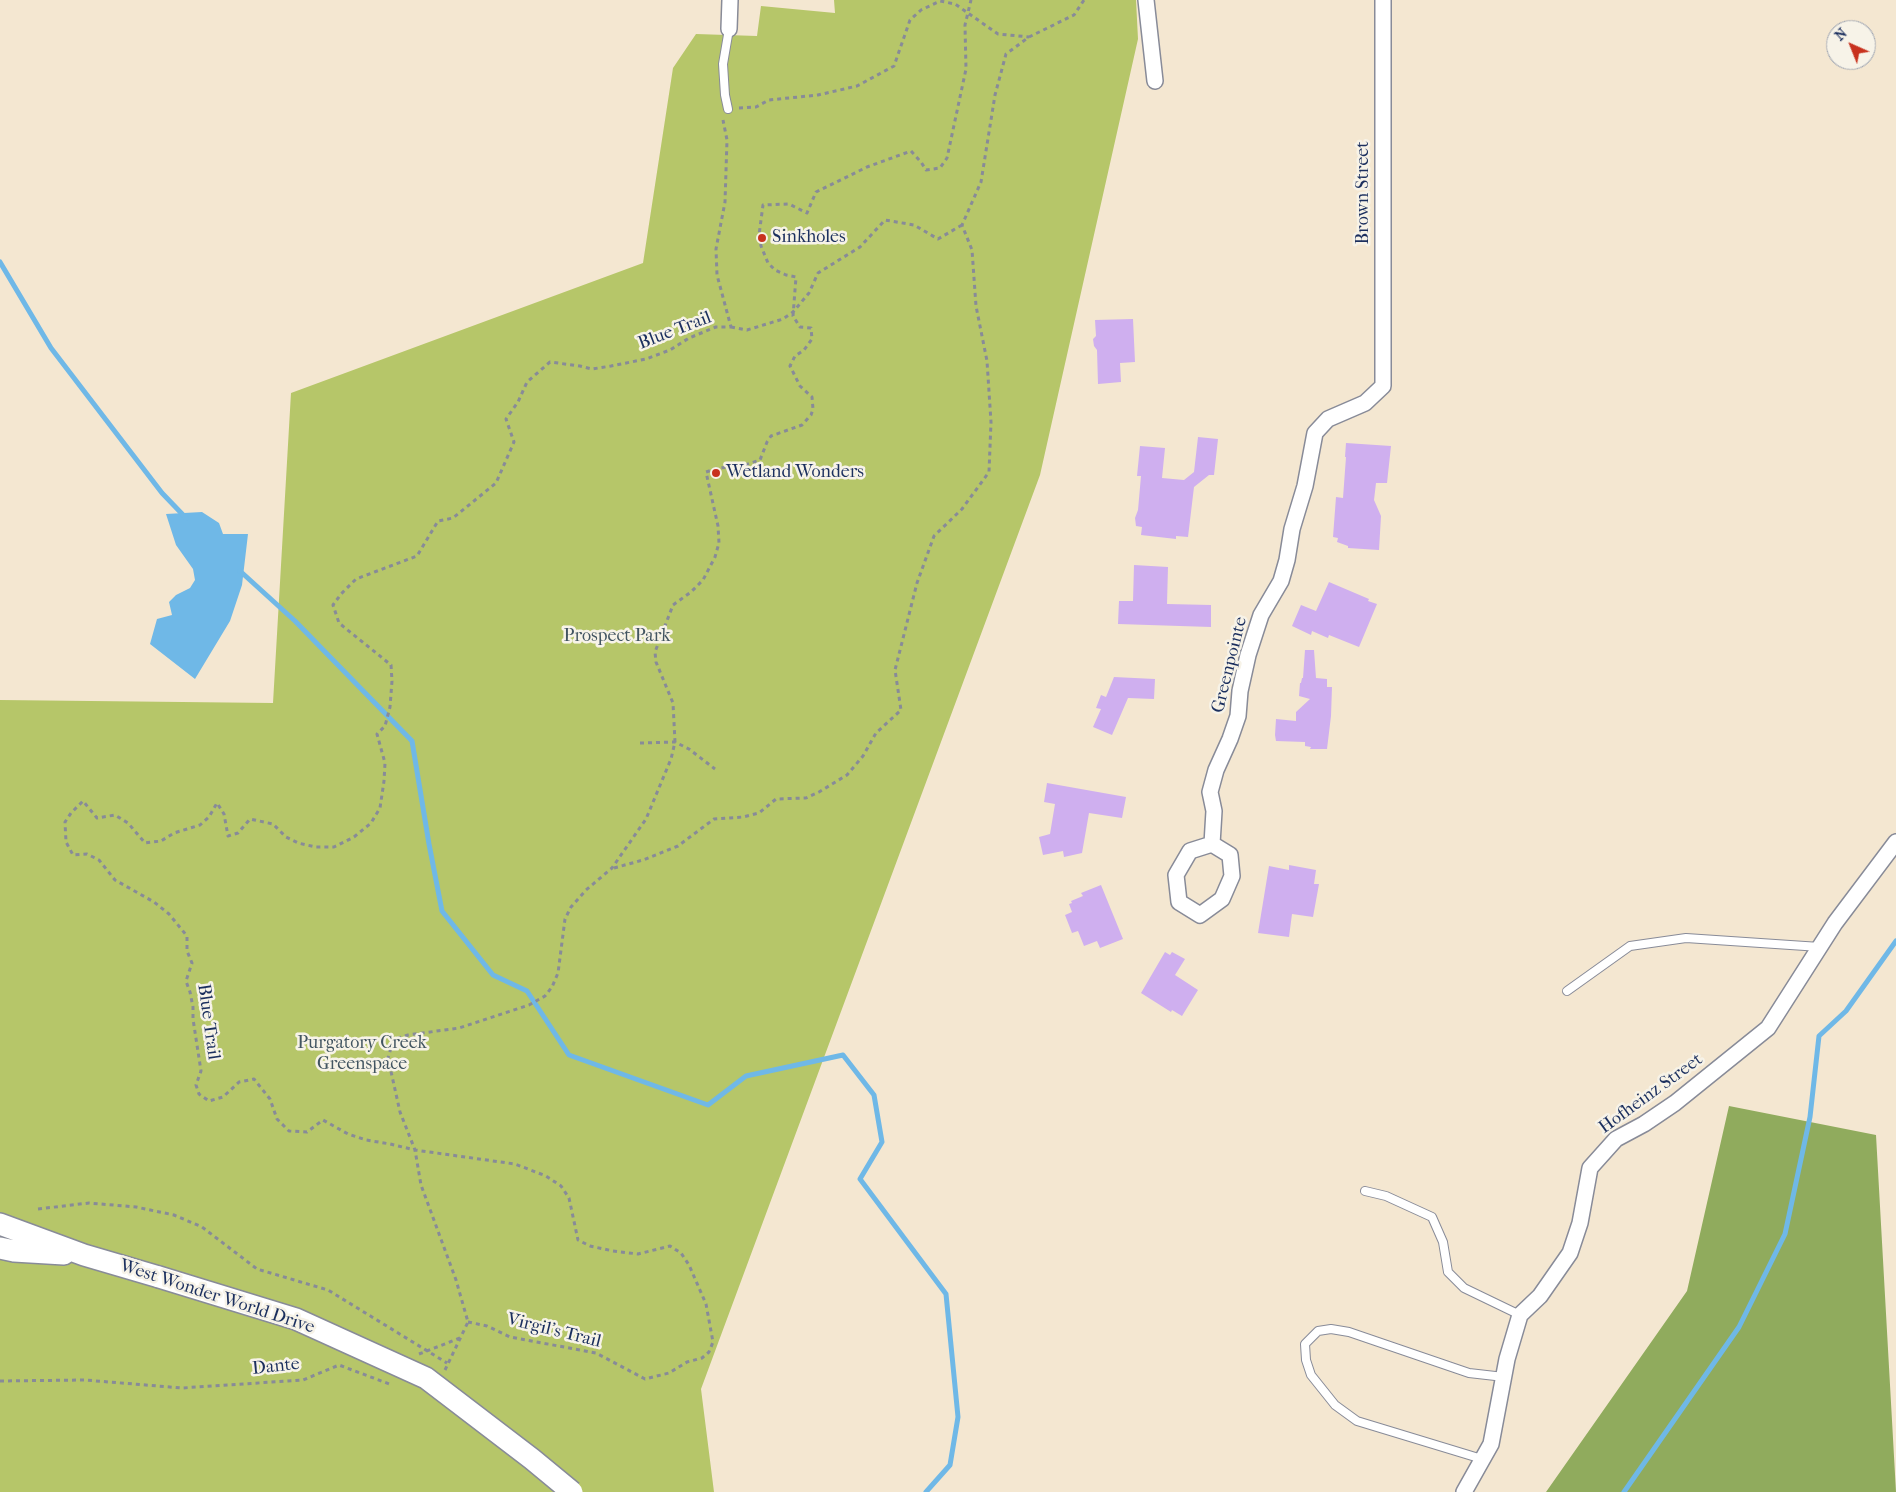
<!DOCTYPE html>
<style>
body{margin:0}
#map{position:relative;width:1896px;height:1492px;overflow:hidden;background:#f4e7d1;font-family:"IM FELL French Canon",serif}
canvas{display:block}
.north{position:absolute;left:1826px;top:20px;width:50px;height:50px;box-sizing:border-box;background:#f7f3e8;border:1px solid #9fa5b1;border-radius:50%;rotate:316deg;font-size:14px;font-weight:700;line-height:20px;text-align:center;color:#1b2f5e}
.north::after{content:'';display:block;margin:auto;width:18px;height:22px;background:#c8321e;clip-path:polygon(50% 0,100% 100%,50% 72%,0 100%)}
</style>
<div id="map">
<canvas width="1896" height="1492"></canvas>
<div class="north">N</div>
</div>
<script>
const ctx = document.querySelector('canvas').getContext('2d');
ctx.lineJoin = 'round';
function fillPath(path, color) { ctx.fillStyle = color; ctx.fill(path, 'evenodd'); }
const poly = rows => new Path2D(rows.map(r => 'M' + r).join(''));
function strokePath(path, color, width, dash) { ctx.strokeStyle = color; ctx.lineWidth = width; ctx.lineCap = dash ? 'butt' : 'round'; ctx.setLineDash(dash || []); ctx.stroke(path); }
function drawText(font, color, halo, rows, align = 'center') {
  ctx.font = font + ' "IM FELL French Canon",serif'; ctx.lineWidth = 5; ctx.setLineDash([]); ctx.textBaseline = 'middle'; ctx.strokeStyle = halo; ctx.fillStyle = color; for (const [text, x, y, turn = 0] of rows) {
    ctx.save(); ctx.translate(x, y); ctx.rotate((+turn || 0) * Math.PI / 180); ctx.textAlign = isNaN(turn) ? turn : align; if (halo) ctx.strokeText(text, 0, 0); ctx.fillText(text, 0, 0); ctx.restore();
  }
}
fillPath(poly([
 [834,0,1136,0,1138,39,1040,475,701,1389,714,1492,0,1492,0,700,273,703,291,393,643,263,673,68,696,34,757,36,761,6,835,13]
]), '#b6c669');
fillPath(poly([
 [1729,1106,1876,1135,1896,1492,1546,1492,1687,1291]
]), '#90ab5d');
fillPath(poly([
 [202,512,219,523,223,534,248,534,242,585,230,621,195,679,150,644,157,619,172,615,169,602,176,595,190,588,195,580,193,569,176,545,166,514]
]), '#6fb8e7');
strokePath(poly([
 [0,262,51,348,162,493,186,518],
 [240,571,295,621,412,741,429,844,442,911,493,975,527,991,569,1055,708,1105,746,1076,843,1055,874,1095,882,1142,860,1179,946,1294,958,1417,950,1465,926,1492],
 [1624,1492,1739,1327,1785,1234,1810,1117,1819,1036,1846,1011,1896,941]
]), '#6fb8e7', 5);
fillPath(poly([
 [1133,319,1135,362,1120,363,1121,382,1098,384,1097,350,1094,346,1093,339,1096,336,1095,320],
 [1198,437,1218,439,1214,475,1209,475,1194,487,1188,537,1176,536,1176,539,1141,535,1142,527,1136,526,1135,518,1138,510,1141,476,1137,476,1140,446,1165,448,1162,478,1184,480,1194,472],
 [1346,443,1391,446,1387,483,1376,483,1374,500,1381,516,1379,550,1348,548,1348,546,1337,542,1338,538,1333,537,1336,497,1343,498,1346,457,1345,457],
 [1134,565,1168,567,1167,604,1211,605,1211,627,1118,624,1119,601,1133,601],
 [1329,582,1369,599,1368,601,1377,604,1359,647,1329,635,1328,638,1312,631,1311,635,1292,626,1301,605,1316,611],
 [1305,650,1314,650,1316,678,1327,679,1327,687,1332,687,1331,716,1327,749,1310,749,1311,747,1305,746,1305,742,1276,741,1275,735,1276,719,1296,721,1296,712,1310,699,1299,696,1300,683,1301,683,1302,678,1303,678],
 [1114,677,1155,679,1154,699,1128,698,1112,735,1093,727,1101,709,1096,708,1101,695,1106,697],
 [1047,783,1126,797,1122,818,1089,813,1082,853,1064,857,1063,851,1043,855,1039,837,1050,834,1055,804,1044,802],
 [1289,865,1316,870,1314,884,1319,884,1313,917,1292,914,1289,937,1258,933,1269,866,1289,870],
 [1101,885,1123,939,1100,948,1097,941,1084,946,1078,931,1072,933,1065,915,1072,912,1069,904,1072,903,1071,901,1083,896,1081,893],
 [1165,952,1170,955,1172,952,1185,959,1175,975,1198,990,1182,1016,1172,1010,1171,1012,1141,993]
]), '#cfafef');
const service = poly([
 [728,109,725,95,723,64,729,29],
 [1567,991,1630,946,1686,938,1820,947],
 [1365,1191,1386,1196,1432,1217,1443,1242,1448,1272,1464,1288,1520,1315],
 [1482,1459,1357,1421,1335,1405,1311,1375,1306,1360,1305,1344,1318,1331,1331,1329,1349,1332,1469,1373,1504,1377]
]);
const minor = poly([
 [1146,0,1155,81],
 [729,29,730,0],
 [1212,844,1230,855,1232,876,1222,899,1200,915,1179,902,1176,875,1190,851,1212,844,1214,811,1210,792,1216,770,1230,739,1238,716,1240,691,1248,655,1261,615,1281,581,1287,560,1292,529,1305,486,1315,433,1328,419,1365,403,1383,386,1383,0],
 [1464,1492,1491,1444,1507,1359,1520,1315,1540,1296,1570,1253,1580,1223,1590,1168,1616,1139,1644,1124,1675,1103,1768,1028,1835,923,1896,842]
]);
const secondary = poly([
 [0,1224,84,1255,159,1277],
 [0,1248,14,1251,64,1254]
]);
strokePath(service, '#888b98', 10);
strokePath(minor, '#888b98', 18);
strokePath(secondary, '#888b98', 24);
strokePath(poly([
 [739,108,756,107,769,100,818,95,857,86,894,66,910,20,921,10,940,1,955,4,998,34,1029,37],
 [731,327,747,330,783,319,793,312,809,293,818,273,860,247,885,220,914,225,938,239,962,225],
 [640,743,675,742,689,749,715,769],
 [614,868,643,860,678,846,714,819,743,817,759,813,776,799,806,798,819,792,847,775,863,756,876,733,901,710,895,670,917,583,934,536,962,509,989,472,991,422,987,361,976,306,972,250,962,225,981,182,995,95,1006,54,1029,37,1074,15,1084,0],
 [38,1209,89,1203,136,1207,174,1215,202,1227,257,1269,328,1290,447,1363],
 [468,1322,487,1326,510,1337,596,1353,645,1379,669,1373,687,1362,702,1358,709,1352,713,1342,706,1304,689,1265,681,1253,670,1246,638,1254,613,1251,590,1246,578,1240,569,1198,561,1186,546,1176,515,1164,415,1150,390,1144,366,1140,348,1134,323,1120,307,1132,289,1131,277,1119,270,1099,254,1079,239,1082,223,1097,209,1101,199,1094,196,1085,201,1071,193,1019,193,1007,190,992,186,981,192,963,187,951,187,936,169,914,154,902,115,880,99,860,87,854,73,855,66,842,65,822,71,813,83,801,97,818,115,815,128,823,145,843,161,841,174,833,200,825,209,817,217,803,224,814,228,836,238,833,250,819,273,824,286,837,298,843,316,847,334,847,354,837,371,823,380,808,384,781,385,763,377,734,385,726,390,707,392,681,391,665,339,623,333,605,341,594,356,579,417,556,438,521,453,518,496,483,514,442,506,419,518,402,527,382,550,362,580,366,592,369,611,366,646,359,670,350,689,338,716,327,731,327,717,275,716,249,725,202,727,140,723,120],
 [419,1354,460,1338],
 [445,1370,468,1322,456,1280,421,1185,415,1150,400,1112,388,1058,391,1048,396,1039,408,1035,459,1028,529,1005,545,996,552,987,558,973,565,919,571,907,586,890,612,868,646,819,671,759,675,742,673,703,656,662,655,652,673,605,691,592,703,580,715,557,719,543,718,526,706,472,718,468,742,466,760,460,767,442,771,436,802,425,811,415,813,409,812,397,800,386,790,366,795,356,804,350,812,339,811,328,800,327,793,316,796,277,786,275,775,270,768,263,761,246,759,235,763,205,789,204,807,213,816,192,867,167,911,151,921,162,926,170,940,168,947,158,966,69,965,25,971,0],
 [0,1381,85,1380,182,1388,303,1380,339,1365,392,1385]
]), '#888b98', 3, [4, 4]);
strokePath(service, '#fff', 8);
strokePath(minor, '#fff', 15);
strokePath(secondary, '#fff', 21);
const secondaryBridge = poly([
 [159,1277,296,1319,426,1378,532,1459,572,1492]
]);
strokePath(secondaryBridge, '#888b98', 24, []);
strokePath(secondaryBridge, '#fff', 21);
for (const [x, y, r, color] of [
 [762,238,5,"#c8321e"],
 [716,473,5,"#c8321e"]
]) { const dot = new Path2D(); dot.arc(x, y, r, 0, 2 * Math.PI); ctx.fillStyle = color; ctx.fill(dot); strokePath(dot, '#f7f3e8', 2); }
drawText('18px', '#1b2f5e', '#f7f3e8', [
 ["Brown Street",1364,193,-90],
 ["Blue Trail",675,331,-21],
 ["Greenpointe",1230,665,-76],
 ["Blue Trail",208,1022,82],
 ["Hofheinz Street",1651,1094,-36],
 ["West Wonder World Drive",217,1297,18],
 ["Virgil's Trail",554,1331,14],
 ["Dante",276,1367,-6]
]);
drawText('18px', '#1b2f5e', '#f7f3e8', [
 ["Sinkholes",772,238],
 ["Wetland Wonders",726,473]
], 'left');
drawText('18px', '#425561', '#f7f3e8', [
 ["Prospect Park",617,637],
 ["Purgatory Creek",362,1044],
 ["Greenspace",362,1065]
]);
</script>
